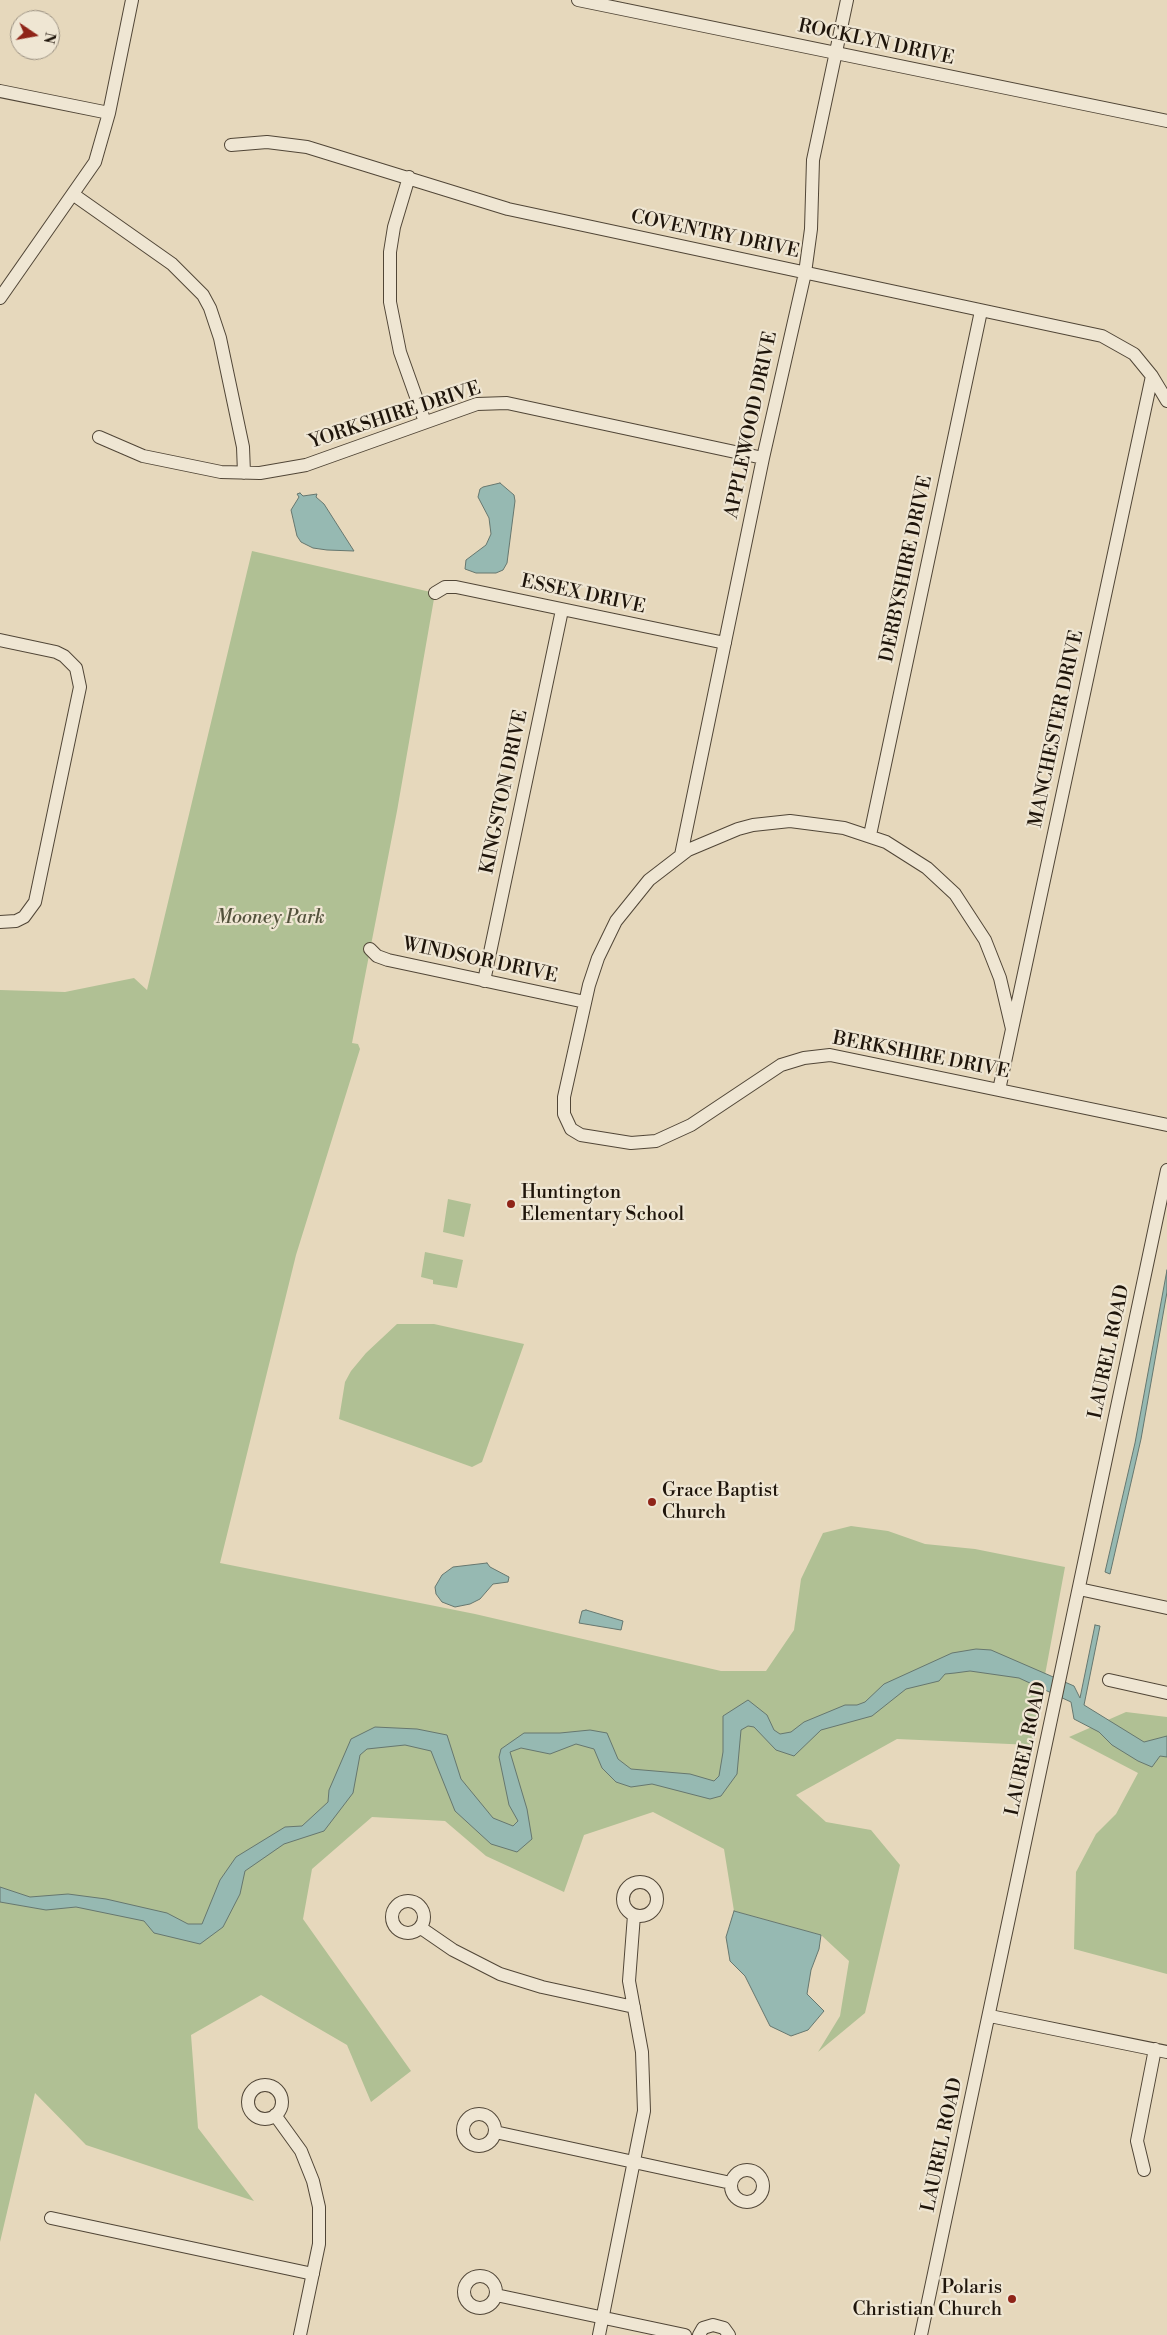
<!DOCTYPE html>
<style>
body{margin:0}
#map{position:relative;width:1167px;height:2335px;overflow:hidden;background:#e6d8bc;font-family:"Libre Bodoni",serif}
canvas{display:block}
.north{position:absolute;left:10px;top:10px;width:50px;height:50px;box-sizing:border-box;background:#efe6d3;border:1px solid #9c9283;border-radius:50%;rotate:102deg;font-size:14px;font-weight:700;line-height:20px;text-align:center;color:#1f150b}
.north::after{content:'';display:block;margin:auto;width:18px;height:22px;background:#8f2418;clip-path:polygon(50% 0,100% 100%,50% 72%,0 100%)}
</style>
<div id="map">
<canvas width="1167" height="2335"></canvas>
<div class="north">N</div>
</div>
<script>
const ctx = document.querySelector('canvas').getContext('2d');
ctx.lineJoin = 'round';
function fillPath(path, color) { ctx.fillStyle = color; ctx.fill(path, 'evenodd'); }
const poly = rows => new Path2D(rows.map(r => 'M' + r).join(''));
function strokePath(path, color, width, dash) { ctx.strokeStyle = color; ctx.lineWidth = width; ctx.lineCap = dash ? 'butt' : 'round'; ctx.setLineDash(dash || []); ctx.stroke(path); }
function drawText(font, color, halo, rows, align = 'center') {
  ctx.font = font + ' "Libre Bodoni",serif'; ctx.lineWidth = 4.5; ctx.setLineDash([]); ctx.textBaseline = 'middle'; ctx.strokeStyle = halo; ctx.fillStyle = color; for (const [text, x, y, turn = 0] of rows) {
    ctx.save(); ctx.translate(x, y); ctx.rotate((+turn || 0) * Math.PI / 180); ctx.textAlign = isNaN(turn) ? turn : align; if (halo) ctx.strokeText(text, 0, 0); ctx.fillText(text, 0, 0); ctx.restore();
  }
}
fillPath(poly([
 [252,551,435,593,397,811,352,1043,358,1044,360,1049,296,1255,220,1563,475,1614,721,1671,766,1671,794,1630,801,1579,823,1533,851,1526,888,1531,925,1544,975,1549,1065,1567,1032,1745,897,1739,796,1795,826,1822,871,1830,900,1865,865,2013,818,2052,840,2016,849,1961,821,1935,734,1911,724,1849,653,1812,584,1835,564,1892,486,1856,445,1821,372,1817,312,1869,303,1919,411,2071,371,2102,347,2045,261,1995,191,2035,198,2128,254,2201,86,2145,35,2093,0,2242,0,990,65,992,134,978,147,990],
 [448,1199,471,1204,464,1237,443,1232],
 [425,1252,463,1260,457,1288,433,1284,433,1280,421,1277],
 [397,1324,434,1324,524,1344,482,1462,472,1467,339,1419,345,1382,351,1371,366,1353],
 [1126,1712,1167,1717,1167,1974,1074,1949,1076,1872,1096,1834,1116,1814,1138,1773,1069,1737]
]), '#b0c094');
const water = poly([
 [500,483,514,495,515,501,507,563,503,570,496,573,476,573,465,569,466,560,486,545,491,534,489,518,478,497,480,489,483,487,500,483],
 [300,493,303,496,317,494,316,497,324,504,354,551,327,550,313,548,301,542,297,536,291,510,299,497,297,494,300,493],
 [1167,1270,1167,1292,1141,1439,1110,1574,1105,1572,1135,1443,1167,1270],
 [487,1563,490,1567,509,1577,508,1582,493,1584,480,1599,470,1604,455,1607,442,1602,436,1594,435,1587,442,1575,453,1567,487,1563],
 [586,1610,623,1621,621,1630,579,1623,582,1611,586,1610],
 [1095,1625,1100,1626,1084,1705,1144,1742,1167,1736,1167,1757,1160,1756,1152,1767,1138,1761,1112,1745,1099,1732,1074,1719,1071,1702,1019,1678,970,1671,955,1673,945,1674,939,1681,906,1689,872,1716,821,1730,794,1756,776,1750,754,1727,748,1726,741,1730,737,1774,721,1796,710,1799,652,1784,631,1787,616,1782,602,1768,594,1749,576,1744,550,1754,521,1748,510,1752,527,1809,532,1839,517,1852,491,1844,455,1811,431,1751,405,1745,367,1749,360,1755,353,1793,324,1831,284,1844,245,1871,240,1894,223,1927,200,1944,154,1933,144,1921,76,1907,46,1910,0,1902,0,1887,30,1897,68,1894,106,1899,167,1913,188,1924,202,1924,220,1880,236,1857,285,1827,302,1826,328,1802,329,1790,351,1739,375,1727,417,1729,447,1735,461,1779,493,1818,513,1826,518,1821,509,1805,499,1757,501,1749,524,1733,560,1733,590,1730,607,1733,618,1759,631,1769,690,1774,714,1781,719,1776,723,1752,723,1716,748,1700,767,1715,774,1730,780,1734,791,1732,804,1722,845,1705,857,1705,865,1702,884,1684,952,1653,976,1649,991,1650,1074,1686,1080,1698,1095,1625],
 [734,1911,821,1935,819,1949,811,1970,807,1994,824,2011,808,2030,791,2036,770,2026,745,1976,730,1961,726,1937,734,1911]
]);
fillPath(water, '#96b9b2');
strokePath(water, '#66776f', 1);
const minor = poly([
 [578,0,1167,121],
 [0,91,109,113],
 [231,145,267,142,307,147,508,209,1102,336,1134,354,1152,376,1167,401],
 [409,177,394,227,390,252,390,302,400,352,425,422],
 [74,195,172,264,203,295,210,308,220,338,243,447,244,473],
 [0,298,95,162,109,113,132,0],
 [99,437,143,456,221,472,260,473,306,465,477,404,507,403,763,458],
 [435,593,445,587,456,587,725,643],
 [0,640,56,652,64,656,76,668,80,687,35,902,24,917,16,921,0,922],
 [870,835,981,311],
 [681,855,763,458,805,273,811,229,813,160,847,0],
 [370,949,377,956,388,960,585,1002],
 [484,981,562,610],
 [1012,1029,1000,978,985,940,955,894,927,868,886,842,844,828,790,821,753,825,738,829,688,850,649,880,616,921,598,958,589,985,564,1097,564,1114,571,1129,581,1135,631,1143,656,1141,691,1125,781,1065,804,1058,830,1055,1167,1125],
 [999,1090,1152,376],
 [1079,1589,1167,1608],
 [1109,1680,1167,1693],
 '623 1899a17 17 0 1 1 34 0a17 17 0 1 1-34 0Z',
 '392 1917a16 16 0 1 1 32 0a16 16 0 1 1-32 0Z',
 [421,1928,453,1950,500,1974,542,1987,634,2007],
 [990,2016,1167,2052],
 '248 2102a17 17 0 1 1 34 0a17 17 0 1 1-34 0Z',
 '463 2130a16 16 0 1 1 32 0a16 16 0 1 1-32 0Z',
 [275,2115,301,2151,313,2181,319,2207,319,2244,300,2335],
 [495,2132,731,2183],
 '731 2186a16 16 0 1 1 32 0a16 16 0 1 1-32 0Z',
 [1144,2170,1137,2141,1155,2049],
 [51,2218,313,2274],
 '464 2292a16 16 0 1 1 32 0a16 16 0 1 1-32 0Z',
 [496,2295,685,2335],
 [599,2335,644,2111,642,2052,629,1981,634,1915],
 [699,2335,703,2328,713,2325,724,2328,729,2335],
 [921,2335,1167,1170]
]);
strokePath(minor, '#514637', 14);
strokePath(minor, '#efe6d3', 12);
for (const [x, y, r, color] of [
 [511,1204,5,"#8f2418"],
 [652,1502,5,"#8f2418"],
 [1012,2299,5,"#8f2418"]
]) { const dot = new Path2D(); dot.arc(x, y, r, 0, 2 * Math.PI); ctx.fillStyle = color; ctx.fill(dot); strokePath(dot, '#efe6d3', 2); }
drawText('19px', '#1f150b', '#efe6d3', [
 ["ROCKLYN DRIVE",876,43,12],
 ["COVENTRY DRIVE",715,235,12],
 ["YORKSHIRE DRIVE",395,416,-18],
 ["APPLEWOOD DRIVE",752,425,-78],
 ["DERBYSHIRE DRIVE",907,569,-78],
 ["ESSEX DRIVE",583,595,12],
 ["MANCHESTER DRIVE",1057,729,-78],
 ["KINGSTON DRIVE",505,792,-78],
 ["WINDSOR DRIVE",480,961,12],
 ["BERKSHIRE DRIVE",921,1056,11],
 ["LAUREL ROAD",1110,1352,-78],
 ["LAUREL ROAD",1027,1749,-78],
 ["LAUREL ROAD",943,2145,-78]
]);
drawText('italic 19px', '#52513b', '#efe6d3', [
 ["Mooney Park",270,918]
]);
drawText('19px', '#1f150b', '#efe6d3', [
 ["Huntington",521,1193],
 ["Elementary School",521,1215],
 ["Grace Baptist",662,1491],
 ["Church",662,1513],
 ["Polaris",1002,2288,"right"],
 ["Christian Church",1002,2310,"right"]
], 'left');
</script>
